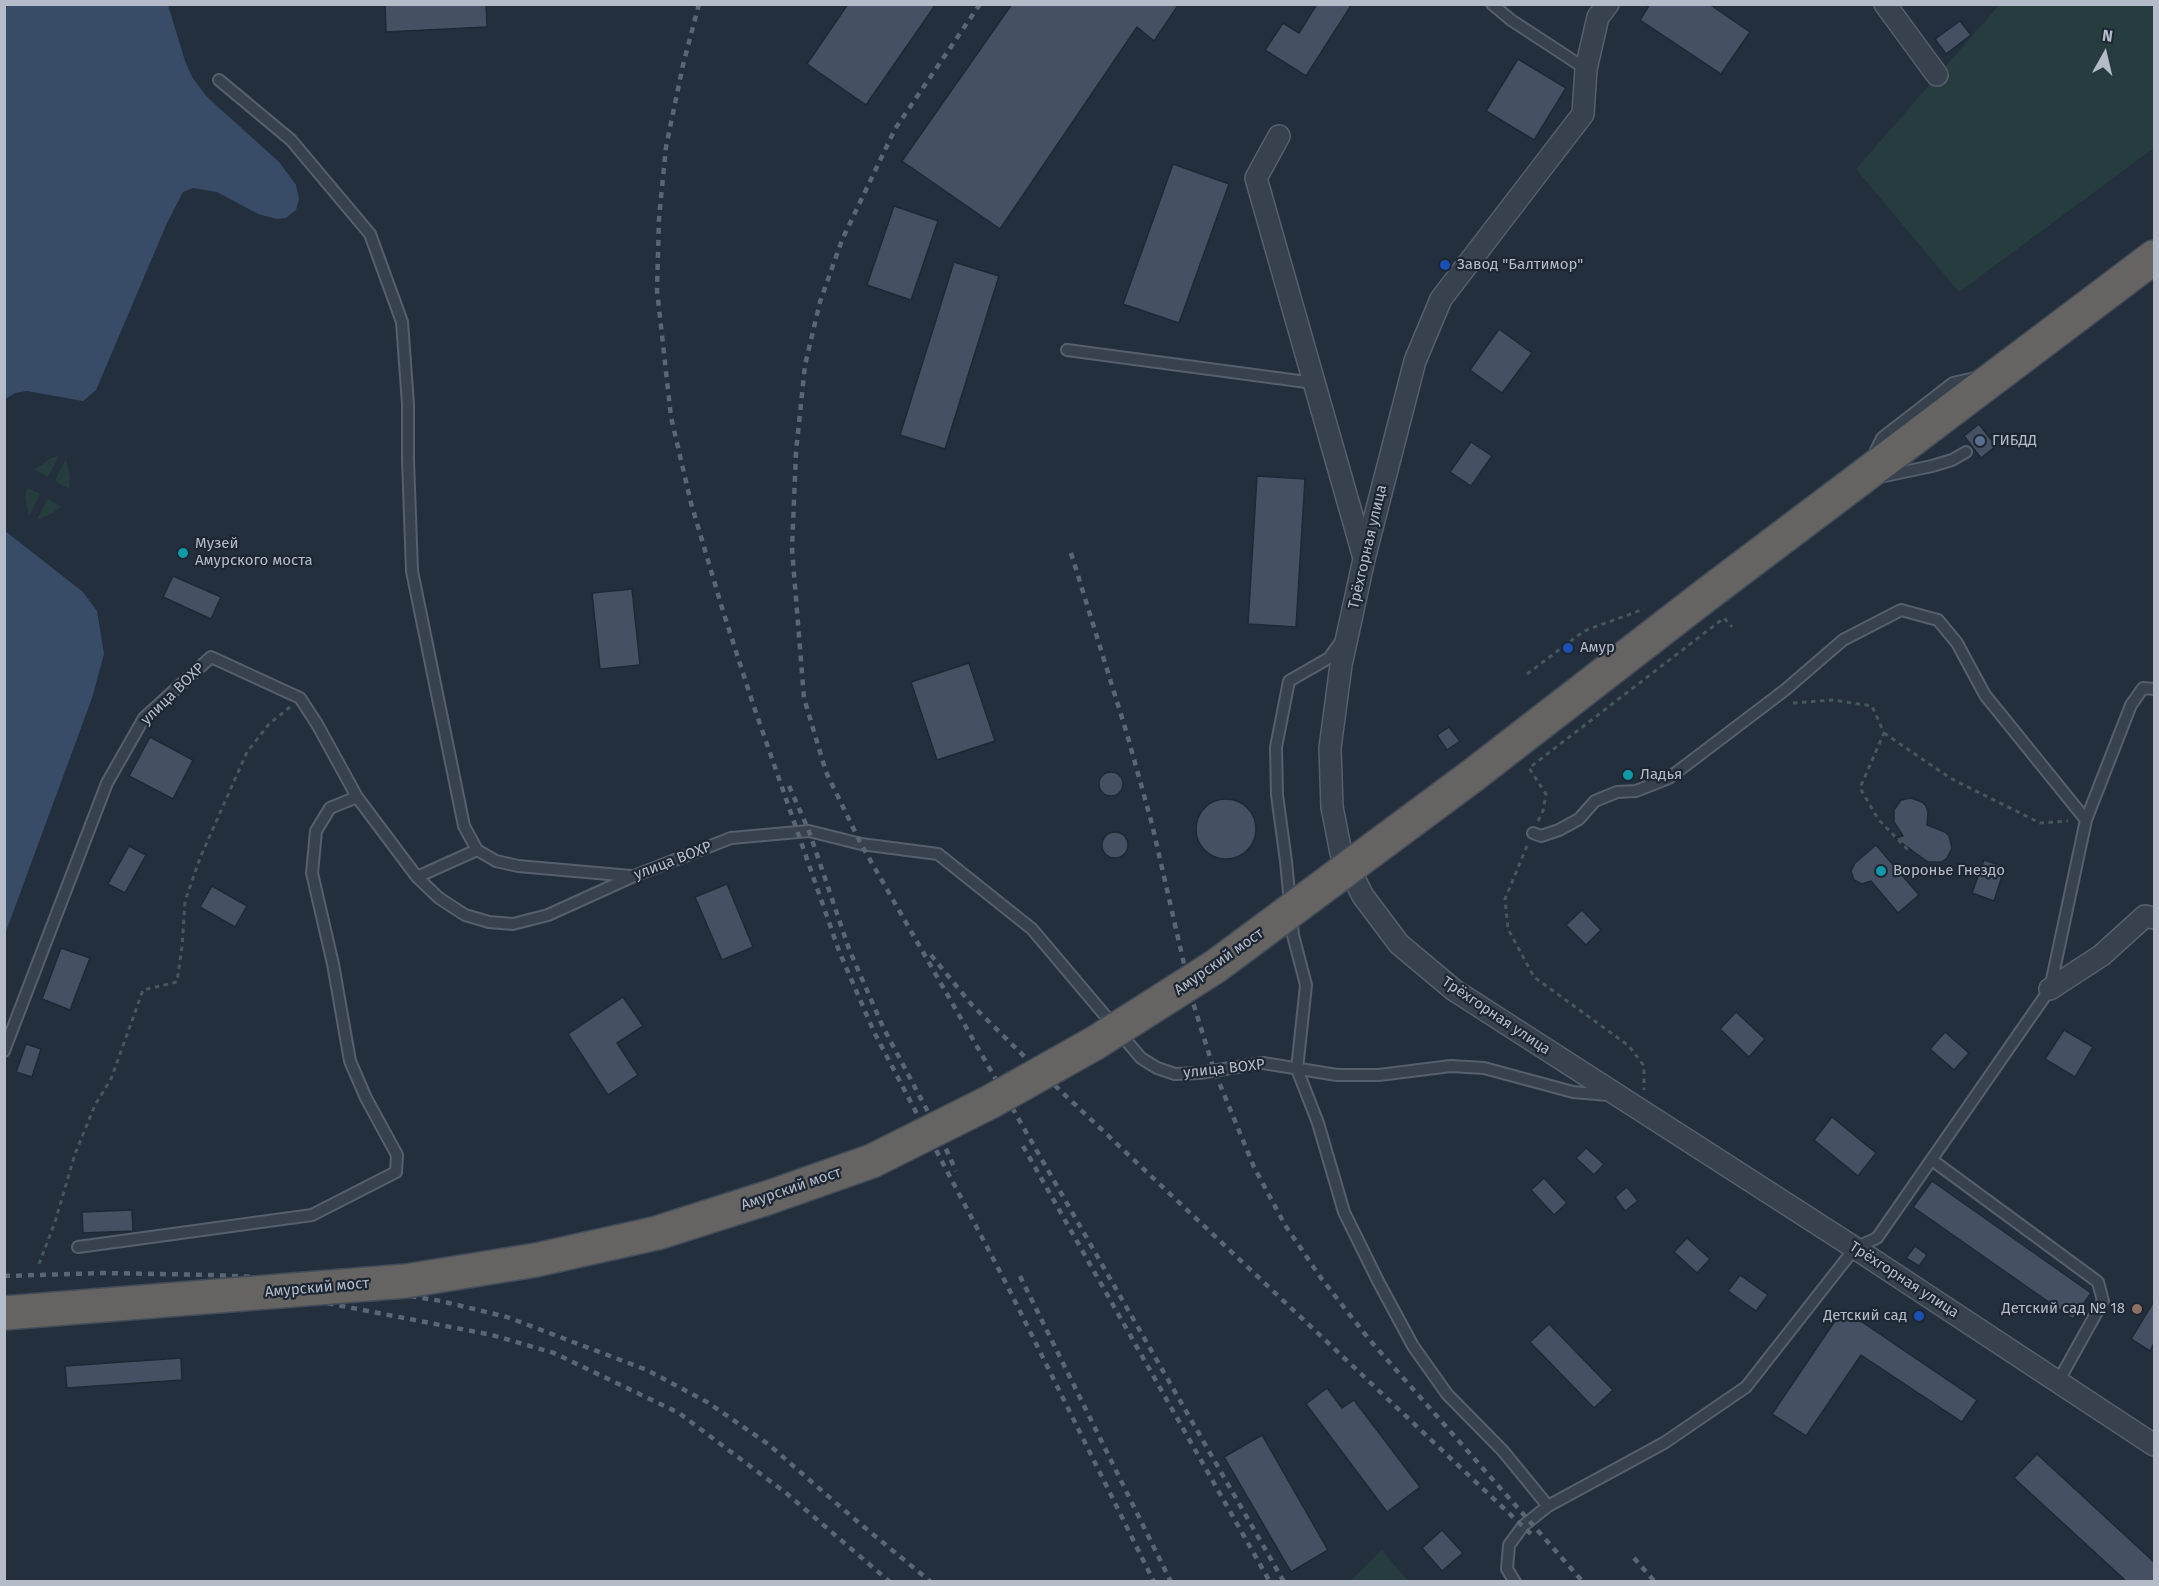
<!DOCTYPE html>
<meta charset="utf-8">
<style>
body{margin:0}
#map{position:relative;width:2159px;height:1586px;overflow:hidden;background:#242f3e;font-family:"Fira Sans",sans-serif}
canvas{display:block}
.frame{position:absolute;inset:0;border:6px solid #b4bcc9;pointer-events:none}
.north{position:absolute;left:2075px;top:24px;width:60px;height:60px;-webkit-text-stroke:4px #1d2633;paint-order:stroke;rotate:8deg;font-size:16px;font-weight:700;line-height:24px;text-align:center;color:#b4bcc9}
.north::after{content:'';display:block;margin:auto;width:21px;height:27px;background:#b4bcc9;clip-path:polygon(50% 0,100% 100%,50% 72%,0 100%)}
</style>
<div id="map">
<canvas width="2159" height="1586"></canvas>
<div class="frame"></div>
<div class="north">N</div>
</div>
<script>
const ctx = document.querySelector('canvas').getContext('2d');
ctx.lineJoin = 'round';
function fillPath(path, color) { ctx.fillStyle = color; ctx.fill(path, 'evenodd'); }
const poly = rows => new Path2D(rows.map(r => 'M' + r).join(''));
function strokePath(path, color, width, dash) { ctx.strokeStyle = color; ctx.lineWidth = width; ctx.lineCap = dash ? 'butt' : 'round'; ctx.setLineDash(dash || []); ctx.stroke(path); }
function drawText(font, color, halo, rows, align = 'center') {
  ctx.font = font + ' "Fira Sans",sans-serif'; ctx.lineWidth = 4.5; ctx.setLineDash([]); ctx.textBaseline = 'middle'; ctx.strokeStyle = halo; ctx.fillStyle = color; for (const [text, x, y, turn = 0] of rows) {
    ctx.save(); ctx.translate(x, y); ctx.rotate((+turn || 0) * Math.PI / 180); ctx.textAlign = isNaN(turn) ? turn : align; if (halo) ctx.strokeText(text, 0, 0); ctx.fillText(text, 0, 0); ctx.restore();
  }
}
fillPath(poly([
 [1999,5,2154,5,2154,148,1959,292,1856,169],
 [59,456,48,477,34,470,51,458],
 [66,459,70,477,69,489,55,481],
 [27,487,40,494,29,516,25,499],
 [47,499,61,506,53,513,37,520],
 [1382,1550,1408,1581,1350,1581]
]), '#263c3f');
fillPath(poly([
 [5,4,168,5,185,61,192,77,207,97,279,162,296,185,299,199,296,210,286,218,277,219,258,214,217,192,193,188,183,192,167,223,96,390,83,401,27,391,15,393,5,399],
 [5,531,83,592,97,611,104,654,92,698,5,934]
]), '#394c67');
const building = poly([
 [385,4,486,4,487,27,386,32,385,4],
 [848,4,936,4,866,105,807,64,848,4],
 [1012,4,1179,4,1154,41,1137,27,1000,229,902,161,1012,4],
 [1317,4,1352,4,1306,76,1265,50,1283,23,1299,33,1317,4],
 [1650,4,1709,4,1750,32,1721,74,1640,20,1650,4],
 [1960,21,1971,35,1946,54,1935,39,1960,21],
 [1518,59,1566,88,1534,140,1486,111,1518,59],
 [1173,164,1229,184,1179,323,1123,304,1173,164],
 [894,206,938,221,911,300,867,285,894,206],
 [954,262,999,276,945,449,900,435,954,262],
 [1499,329,1532,353,1502,393,1470,370,1499,329],
 [1979,424,1996,446,1981,458,1964,436,1979,424],
 [1471,442,1492,456,1471,486,1450,472,1471,442],
 [1257,476,1305,479,1296,627,1248,624,1257,476],
 [173,576,221,597,211,619,163,597,173,576],
 [632,589,640,665,600,669,592,593,632,589],
 [969,663,995,741,937,760,911,682,969,663],
 [1449,727,1460,741,1447,750,1437,735,1449,727],
 [150,737,193,760,173,799,129,776,150,737],
 '1099 784a12 12 0 1 1 24 0a12 12 0 1 1-24 0Z',
 [1911,798,1922,802,1926,806,1928,812,1927,825,1945,832,1949,836,1952,848,1947,858,1942,862,1928,862,1895,838,1903,836,1894,822,1894,810,1901,800,1911,798],
 '1196 829a30 30 0 1 1 60 0a30 30 0 1 1-60 0Z',
 '1102 845a13 13 0 1 1 26 0a13 13 0 1 1-26 0Z',
 [1876,845,1919,895,1898,913,1871,881,1862,884,1854,880,1851,871,1855,863,1876,845],
 [129,846,146,855,125,893,108,884,129,846],
 [1984,860,2005,867,1994,901,1972,893,1984,860],
 [727,884,753,947,722,960,695,897,727,884],
 [212,886,247,906,235,927,200,907,212,886],
 [1582,910,1601,930,1586,945,1566,925,1582,910],
 [61,948,90,958,70,1010,42,999,61,948],
 [623,997,643,1026,617,1043,638,1075,608,1095,568,1034,623,997],
 [1736,1012,1765,1039,1749,1057,1720,1029,1736,1012],
 [2064,1030,2093,1047,2075,1077,2045,1059,2064,1030],
 [1945,1032,1969,1053,1954,1070,1930,1049,1945,1032],
 [26,1044,41,1049,32,1077,16,1072,26,1044],
 [1832,1117,1876,1153,1858,1176,1814,1140,1832,1117],
 [1586,1148,1604,1164,1594,1175,1576,1158,1586,1148],
 [1544,1178,1567,1203,1554,1215,1531,1190,1544,1178],
 [1932,1181,2091,1293,2073,1319,1913,1207,1932,1181],
 [1627,1187,1638,1201,1625,1211,1615,1197,1627,1187],
 [132,1210,133,1231,83,1233,82,1212,132,1210],
 [1687,1238,1710,1259,1697,1273,1674,1252,1687,1238],
 [1915,1246,1927,1255,1919,1266,1906,1258,1915,1246],
 [1740,1275,1768,1295,1756,1311,1728,1291,1740,1275],
 [2154,1301,2154,1343,2150,1351,2131,1339,2154,1301],
 [1843,1309,1977,1400,1962,1422,1861,1355,1806,1436,1772,1414,1843,1309],
 [1549,1324,1613,1390,1594,1408,1530,1342,1549,1324],
 [181,1358,182,1380,67,1388,65,1366,181,1358],
 [1327,1388,1342,1408,1354,1400,1420,1487,1387,1512,1306,1404,1327,1388],
 [1262,1435,1328,1550,1291,1572,1224,1457,1262,1435],
 [2037,1454,2154,1562,2154,1581,2126,1581,2014,1478,2037,1454],
 [1442,1530,1463,1553,1442,1571,1422,1548,1442,1530]
]);
fillPath(building, '#455162');
strokePath(building, '#1f2835', 1.5);
const service = poly([
 [1492,4,1511,20,1586,69],
 [219,80,291,140,370,234,402,322,408,404,408,460,412,571,464,826,477,850,496,861,518,866,631,876],
 [1067,350,1314,383],
 [1874,455,1882,438,1953,383,1975,378],
 [1880,477,1932,466,1952,460,1966,452],
 [1340,643,1329,658,1289,681,1276,747,1277,795,1286,861,1293,935,1306,985,1297,1069,1318,1123,1344,1212,1378,1281,1413,1346,1447,1394,1503,1451,1548,1506],
 [2086,820,2131,705,2143,688,2154,689],
 [417,877,477,850],
 [4,1051,107,783,144,718,211,657,300,698,317,724,357,797,417,877,439,898,465,915,489,922,513,924,548,915,634,876,731,838,809,831,861,844,938,854,1032,929,1141,1058,1157,1068,1175,1074,1199,1073,1263,1063,1337,1075,1379,1075,1451,1066,1484,1068,1573,1092,1608,1095],
 [1932,1160,2098,1282,2103,1301,2058,1382],
 [78,1247,312,1215,396,1172,397,1155,366,1098,350,1061,333,964,312,873,316,831,330,808,357,797],
 [1515,1582,1507,1569,1509,1545,1523,1526,1548,1506,1664,1443,1746,1387,1855,1248,1877,1238,2050,989,2086,820,1985,695,1957,643,1938,620,1901,610,1843,640,1785,690,1669,778,1636,791,1617,792,1595,801,1579,819,1559,830,1541,836,1533,833]
]);
const minor = poly([
 [1608,4,1598,17,1586,69,1583,114,1441,299,1415,361,1364,559,1341,665,1330,748,1332,807,1341,853,1363,896,1399,944,1454,990,1855,1248,2154,1445],
 [1885,4,1937,75],
 [1279,136,1256,178,1364,558],
 [2050,989,2102,955,2145,916,2154,918]
]);
const trunk = poly([
 [1472,776,1706,595,2154,257]
]);
strokePath(service, '#565f6c', 14);
strokePath(minor, '#565f6c', 24);
strokePath(trunk, '#434c59', 36);
strokePath(poly([
 [1527,674,1584,631,1644,609],
 [1793,703,1833,700,1872,706,1884,733,1860,788,1878,819,1909,851],
 [1884,733,1950,778,2040,823,2068,821],
 [1538,821,1543,811,1546,794,1529,768,1724,618,1732,627],
 [1527,846,1505,899,1508,929,1534,977,1629,1046,1644,1066,1644,1090],
 [39,1264,55,1222,75,1154,95,1105,111,1079,143,990,177,982,182,947,185,901,200,858,247,752,269,724,290,707]
]), '#44595c', 3, [4.5, 4.5]);
strokePath(service, '#38414e', 10);
strokePath(minor, '#38414e', 21);
strokePath(trunk, '#656462', 33);
strokePath(poly([
 [699,4,683,65,666,147,659,218,657,290,671,417,691,503,723,611,753,704,839,951,874,1032,1008,1287,1154,1582],
 [980,4,895,129,842,240,820,302,805,365,796,452,792,549,804,698,826,772,861,844,1284,1582],
 [1071,553,1127,734,1152,824,1192,999,1214,1070,1254,1167,1285,1225,1321,1278,1368,1338,1583,1582],
 [789,786,809,831,849,949,883,1027,936,1127,956,1171],
 [931,955,972,1005,1031,1063,1531,1534],
 [1023,1146,1270,1582],
 [4,1276,104,1273,213,1275,312,1280,441,1301,507,1317,647,1370,707,1402,768,1444,858,1522,931,1582],
 [1020,1276,1171,1582],
 [4,1302,29,1300,311,1300,492,1335,554,1353,679,1413,786,1493,890,1582],
 [1634,1558,1655,1582]
]), '#5a6575', 4.5, [6, 6]);
const trunkBridge = poly([
 [4,1313,406,1281,536,1260,657,1233,770,1197,872,1161,990,1102,1095,1043,1216,966,1472,776]
]);
strokePath(trunkBridge, '#434c59', 36, []);
strokePath(trunkBridge, '#656462', 33);
for (const [x, y, r, color] of [
 [1445,265,6,"#1a4fb4"],
 [1980,441,6,"#5c6f8a"],
 [183,553,6,"#0f9aa8"],
 [1568,648,6,"#1a4fb4"],
 [1628,775,6,"#0f9aa8"],
 [1881,871,6,"#0f9aa8"],
 [2137,1309,6,"#8d6e63"],
 [1919,1316,6,"#1a4fb4"]
]) { const dot = new Path2D(); dot.arc(x, y, r, 0, 2 * Math.PI); ctx.fillStyle = color; ctx.fill(dot); strokePath(dot, '#1d2633', 2); }
drawText('15px', '#b4bcc9', '#1d2633', [
 ["Завод \"Балтимор\"",1457,265],
 ["ГИБДД",1992,441],
 ["Музей",195,544],
 ["Амурского моста",195,561],
 ["Амур",1580,648],
 ["Ладья",1640,775],
 ["Воронье Гнездо",1893,871],
 ["Детский сад № 18",2125,1309,"right"],
 ["Детский сад",1907,1316,"right"]
], 'left');
drawText('15px', '#b4bcc9', '#1d2633', [
 ["Трёхгорная улица",1368,547,-77],
 ["улица ВОХР",173,694,-44],
 ["улица ВОХР",673,861,-21],
 ["Амурский мост",1219,962,-35],
 ["Трёхгорная улица",1496,1016,34],
 ["улица ВОХР",1224,1069,-6],
 ["Амурский мост",791,1189,-19],
 ["Трёхгорная улица",1904,1280,33],
 ["Амурский мост",317,1288,-5]
]);
</script>
